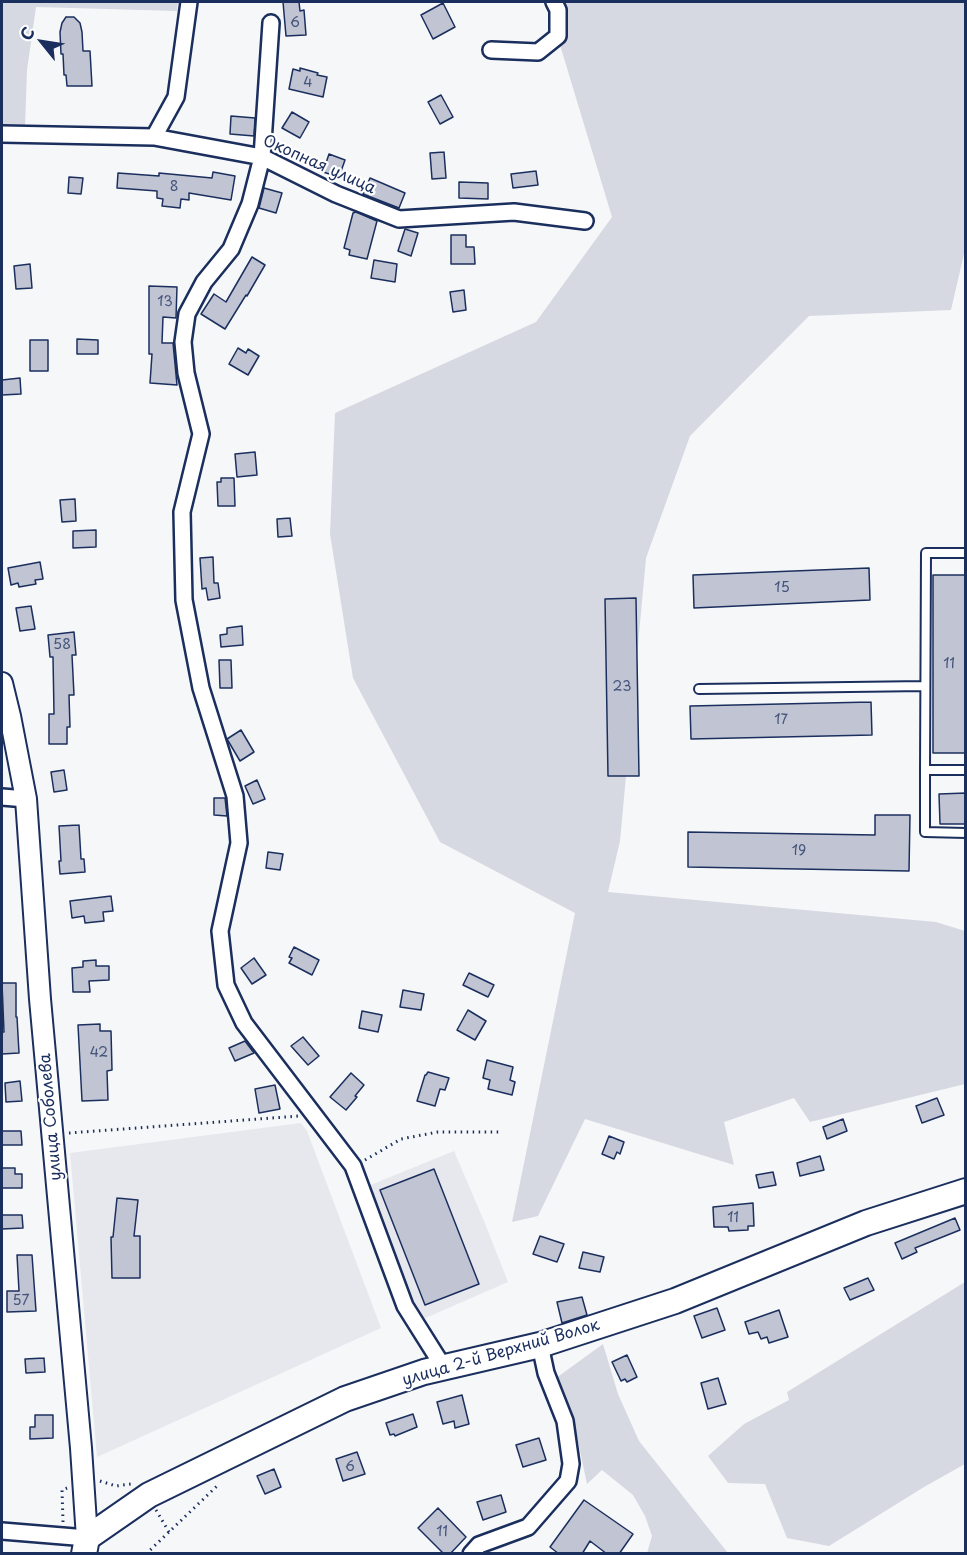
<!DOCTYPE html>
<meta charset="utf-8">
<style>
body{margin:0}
#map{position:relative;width:967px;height:1555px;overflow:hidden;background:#f6f7f9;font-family:"Playpen Sans",sans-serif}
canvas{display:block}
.frame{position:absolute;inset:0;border:3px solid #1b2f5e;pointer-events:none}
.north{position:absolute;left:12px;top:12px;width:60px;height:60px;-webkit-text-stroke:4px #fff;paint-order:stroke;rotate:300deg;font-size:16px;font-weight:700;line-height:24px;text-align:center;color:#1b2f5e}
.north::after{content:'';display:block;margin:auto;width:21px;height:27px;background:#1b2f5e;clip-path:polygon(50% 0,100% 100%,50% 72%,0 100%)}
</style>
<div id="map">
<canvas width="967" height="1555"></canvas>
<div class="frame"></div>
<div class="north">С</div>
</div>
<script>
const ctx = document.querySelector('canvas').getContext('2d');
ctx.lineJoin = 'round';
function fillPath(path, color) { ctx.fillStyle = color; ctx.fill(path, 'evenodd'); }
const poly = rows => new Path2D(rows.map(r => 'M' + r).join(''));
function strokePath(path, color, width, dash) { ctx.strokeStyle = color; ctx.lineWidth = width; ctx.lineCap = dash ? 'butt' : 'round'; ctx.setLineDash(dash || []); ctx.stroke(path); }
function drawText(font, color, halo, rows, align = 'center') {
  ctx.font = font + ' "Playpen Sans",sans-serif'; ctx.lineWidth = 4.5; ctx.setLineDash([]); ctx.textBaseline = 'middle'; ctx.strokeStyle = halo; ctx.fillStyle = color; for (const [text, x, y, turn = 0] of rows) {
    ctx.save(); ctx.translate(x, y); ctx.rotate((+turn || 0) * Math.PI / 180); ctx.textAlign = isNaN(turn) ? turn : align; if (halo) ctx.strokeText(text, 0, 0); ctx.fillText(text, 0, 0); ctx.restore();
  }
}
fillPath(poly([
 [301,1123,307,1131,381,1328,97,1457,70,1153],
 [454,1151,484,1221,508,1282,421,1320,368,1186]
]), '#e6e8ee');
fillPath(poly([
 [2,2,178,2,177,11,36,7,27,70,25,126,2,124],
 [547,2,965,2,966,245,951,310,809,316,690,436,646,558,620,841,608,892,936,922,965,931,965,1084,810,1122,794,1098,724,1122,734,1165,585,1119,538,1216,512,1222,575,913,440,842,353,678,330,534,335,413,536,322,612,217],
 [965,1282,965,1464,924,1487,829,1546,787,1538,765,1484,728,1483,708,1456,744,1424,789,1400,787,1392],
 [603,1344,618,1394,639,1441,728,1553,647,1553,652,1536,645,1516,633,1495,602,1470,587,1484,571,1409,552,1381]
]), '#d6d9e2');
const building = poly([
 [283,2,299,2,300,11,304,10,306,35,286,36,283,2],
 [443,3,455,27,433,39,421,15,443,3],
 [66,17,74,17,80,23,82,32,83,51,90,51,92,86,67,86,66,75,64,75,63,54,61,54,60,32,62,23,66,17],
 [300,68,318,73,317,75,327,77,323,97,289,89,293,69,300,71,300,68],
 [441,95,453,117,440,124,428,102,441,95],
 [292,112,309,122,300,138,282,128,292,112],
 [231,116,255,118,254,136,230,134,231,116],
 [444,152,446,178,432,179,430,153,444,152],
 [329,154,345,160,339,177,323,172,329,154],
 [536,171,538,185,513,188,511,174,536,171],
 [213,172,235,176,231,200,189,193,189,200,181,199,180,208,162,206,163,199,157,198,157,191,117,188,118,173,159,176,159,173,212,178,213,172],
 [69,177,83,178,81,194,68,193,69,177],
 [370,178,405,193,399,208,363,194,370,178],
 [459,182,488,183,488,199,459,198,459,182],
 [264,188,282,193,276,213,259,208,264,188],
 [356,212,377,221,367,259,349,255,350,250,344,248,353,213,356,212],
 [405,229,418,233,411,256,398,251,405,229],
 [451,235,466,235,466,247,474,247,475,264,451,264,451,235],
 [252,257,265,265,247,296,246,295,225,329,201,314,214,294,226,302,252,257],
 [374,260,397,264,395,282,371,278,374,260],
 [30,264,32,288,16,289,14,266,30,264],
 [149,286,177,287,176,318,163,317,162,343,173,343,177,385,150,383,152,354,149,354,149,286],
 [464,290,466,310,453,312,450,292,464,290],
 [77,339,98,340,98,354,77,354,77,339],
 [30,340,48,340,48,371,30,371,30,340],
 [238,348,246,353,248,349,259,356,248,375,229,364,238,348],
 [20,378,21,394,2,395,2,380,20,378],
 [255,452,257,475,237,477,235,454,255,452],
 [221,478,234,478,235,506,218,506,217,482,221,482,221,478],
 [75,499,76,521,62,522,60,500,75,499],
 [290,518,292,536,278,537,277,519,290,518],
 [96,530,96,547,73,548,73,531,96,530],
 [213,557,214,583,218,583,220,598,208,600,206,588,202,589,200,558,213,557],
 [40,562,43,579,35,580,36,584,19,587,18,583,11,585,8,568,40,562],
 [869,568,870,600,694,608,693,575,869,568],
 [933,575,966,575,966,753,933,753,933,575],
 [636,598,639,776,608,776,605,599,636,598],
 [31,606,35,629,20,631,16,608,31,606],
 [242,626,243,645,221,647,220,635,227,634,227,628,242,626],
 [74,632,76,655,72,655,74,695,69,695,70,727,67,727,67,744,49,744,49,714,54,714,53,657,50,657,48,635,74,632],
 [219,660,231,660,232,688,220,688,219,660],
 [871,702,872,735,691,739,690,706,871,702],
 [241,730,254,752,240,761,227,739,241,730],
 [64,770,67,790,54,792,51,772,64,770],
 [257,780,265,799,253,804,245,786,257,780],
 [966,793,966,824,940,824,939,794,966,793],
 [214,798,225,798,227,816,214,815,214,798],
 [875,815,910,815,909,871,688,867,688,832,875,835,875,815],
 [79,825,81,859,84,859,85,872,60,874,59,861,61,861,59,826,79,825],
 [268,852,283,854,280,870,266,868,268,852],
 [111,896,113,911,103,912,104,921,85,923,84,916,72,918,70,901,111,896],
 [294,947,319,960,312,975,289,963,292,958,289,957,294,947],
 [254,958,266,975,252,984,241,968,254,958],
 [96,960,96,966,109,966,109,980,89,981,90,992,73,992,72,968,83,967,83,961,96,960],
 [469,973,494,985,488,997,463,985,469,973],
 [2,983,16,983,16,1017,17,1017,19,1053,2,1054,2,1032,4,1032,2,983],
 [403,990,424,994,421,1010,400,1007,403,990],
 [468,1010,486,1021,475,1040,457,1030,468,1010],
 [362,1011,382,1015,378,1032,359,1028,362,1011],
 [100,1024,100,1031,111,1031,112,1070,107,1071,108,1100,82,1101,78,1025,100,1024],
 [303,1037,319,1056,308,1065,291,1046,303,1037],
 [245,1041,254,1053,235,1061,229,1048,245,1041],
 [487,1060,513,1067,510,1080,515,1082,512,1095,488,1089,490,1080,483,1078,487,1060],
 [428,1072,449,1078,445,1090,440,1089,435,1106,417,1101,425,1075,426,1075,428,1072],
 [351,1073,364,1085,355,1096,357,1097,346,1110,330,1097,351,1073],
 [20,1081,22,1101,6,1102,5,1083,20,1081],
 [275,1085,280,1109,259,1113,255,1089,275,1085],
 [937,1098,944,1115,922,1123,916,1106,937,1098],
 [843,1119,847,1131,827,1139,823,1127,843,1119],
 [2,1131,21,1131,22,1145,2,1145,2,1131],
 [609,1136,624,1142,620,1154,617,1152,614,1159,602,1154,609,1136],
 [820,1156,824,1170,800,1176,797,1163,820,1156],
 [2,1168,15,1168,15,1174,22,1174,22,1188,2,1188,2,1168],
 [434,1169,479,1284,425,1305,380,1190,434,1169],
 [773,1172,776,1185,759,1188,756,1175,773,1172],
 [117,1198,138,1200,134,1236,140,1236,140,1278,112,1278,111,1237,113,1237,117,1198],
 [753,1203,754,1226,748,1226,748,1230,729,1231,728,1227,714,1227,713,1207,753,1203],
 [2,1215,22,1215,23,1228,2,1229,2,1215],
 [955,1218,960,1230,915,1248,917,1252,902,1259,895,1243,955,1218],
 [540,1236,564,1244,557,1262,533,1254,540,1236],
 [583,1252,604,1257,600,1272,579,1268,583,1252],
 [17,1255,32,1255,36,1311,7,1312,7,1291,19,1291,17,1255],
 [868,1278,874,1290,850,1300,844,1288,868,1278],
 [582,1297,587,1315,562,1323,557,1302,582,1297],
 [717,1308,725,1330,702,1338,694,1316,717,1308],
 [779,1310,788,1337,769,1343,767,1337,761,1339,758,1332,749,1334,745,1322,779,1310],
 [627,1355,637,1377,627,1382,625,1379,621,1381,612,1362,627,1355],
 [44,1358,45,1372,26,1373,25,1359,44,1358],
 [718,1378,726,1404,708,1409,701,1383,718,1378],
 [462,1395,469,1424,455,1428,454,1421,443,1424,437,1402,462,1395],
 [413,1414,417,1427,395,1436,394,1434,390,1435,386,1423,413,1414],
 [35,1415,53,1415,53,1438,30,1439,30,1427,35,1427,35,1415],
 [539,1438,546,1460,523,1467,516,1445,539,1438],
 [357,1452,365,1474,343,1481,336,1459,357,1452],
 [274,1469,281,1487,265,1494,257,1476,274,1469],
 [501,1495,506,1512,483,1520,477,1502,501,1495],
 [584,1500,633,1534,619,1554,607,1554,590,1541,582,1554,559,1554,550,1547,584,1500],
 [438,1508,466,1537,450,1554,444,1554,418,1528,438,1508]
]);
fillPath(building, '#c0c4d3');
strokePath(building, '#1b2f5e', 1.5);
const service = poly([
 [699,689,925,686],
 [925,770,926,553,966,553],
 [966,770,925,770,925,832,966,833]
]);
const minor = poly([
 [271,23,262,157,250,204,231,249,204,282,187,314,183,342,186,373,201,434,182,512,184,600,201,688,235,796,239,843,220,931,226,985,244,1023,353,1166,405,1306,444,1368],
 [491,50,538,52,558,36,558,10,554,2],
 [2,134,154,137,262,157,336,194,399,219,514,212,585,221],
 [154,137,176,97,189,2],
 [2,797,26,799],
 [2,1531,87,1538],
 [471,1554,479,1545,528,1527,568,1481,571,1464,565,1421,546,1373,540,1345]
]);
const tertiary = poly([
 [2,683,10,716,26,799,40,999,81,1448,87,1538]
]);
const primary = poly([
 [84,1554,87,1538,149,1495,345,1399,424,1372,540,1345,675,1301,866,1223,966,1191]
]);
strokePath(service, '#1b2f5e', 12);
strokePath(minor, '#1b2f5e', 20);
strokePath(tertiary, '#1b2f5e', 24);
strokePath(primary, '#1b2f5e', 28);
strokePath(poly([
 [69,1133,299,1116],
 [365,1160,401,1139,438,1132,499,1132],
 [100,1481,116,1486,131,1484],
 [156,1510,169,1532],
 [63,1522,62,1490,67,1488],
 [146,1554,217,1486]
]), '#1b2f5e', 3, [1.5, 4.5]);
strokePath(service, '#fff', 8);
strokePath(minor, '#fff', 15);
strokePath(tertiary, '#fff', 20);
strokePath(primary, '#fff', 24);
drawText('14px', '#44547b', null, [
 ["6",295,23],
 ["4",308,83],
 ["8",174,187],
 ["13",165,302],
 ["15",782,588],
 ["58",62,645],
 ["11",949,664],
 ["23",622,687],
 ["17",781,720],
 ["19",799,851],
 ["42",99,1053],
 ["11",733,1218],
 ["57",21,1301],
 ["6",350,1467],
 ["11",442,1532]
]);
drawText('16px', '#1b2f5e', '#fff', [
 ["Окопная улица",319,165,24],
 ["улица Соболева",51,1117,-95],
 ["улица 2-й Верхний Волок",501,1353,-16]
]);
</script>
